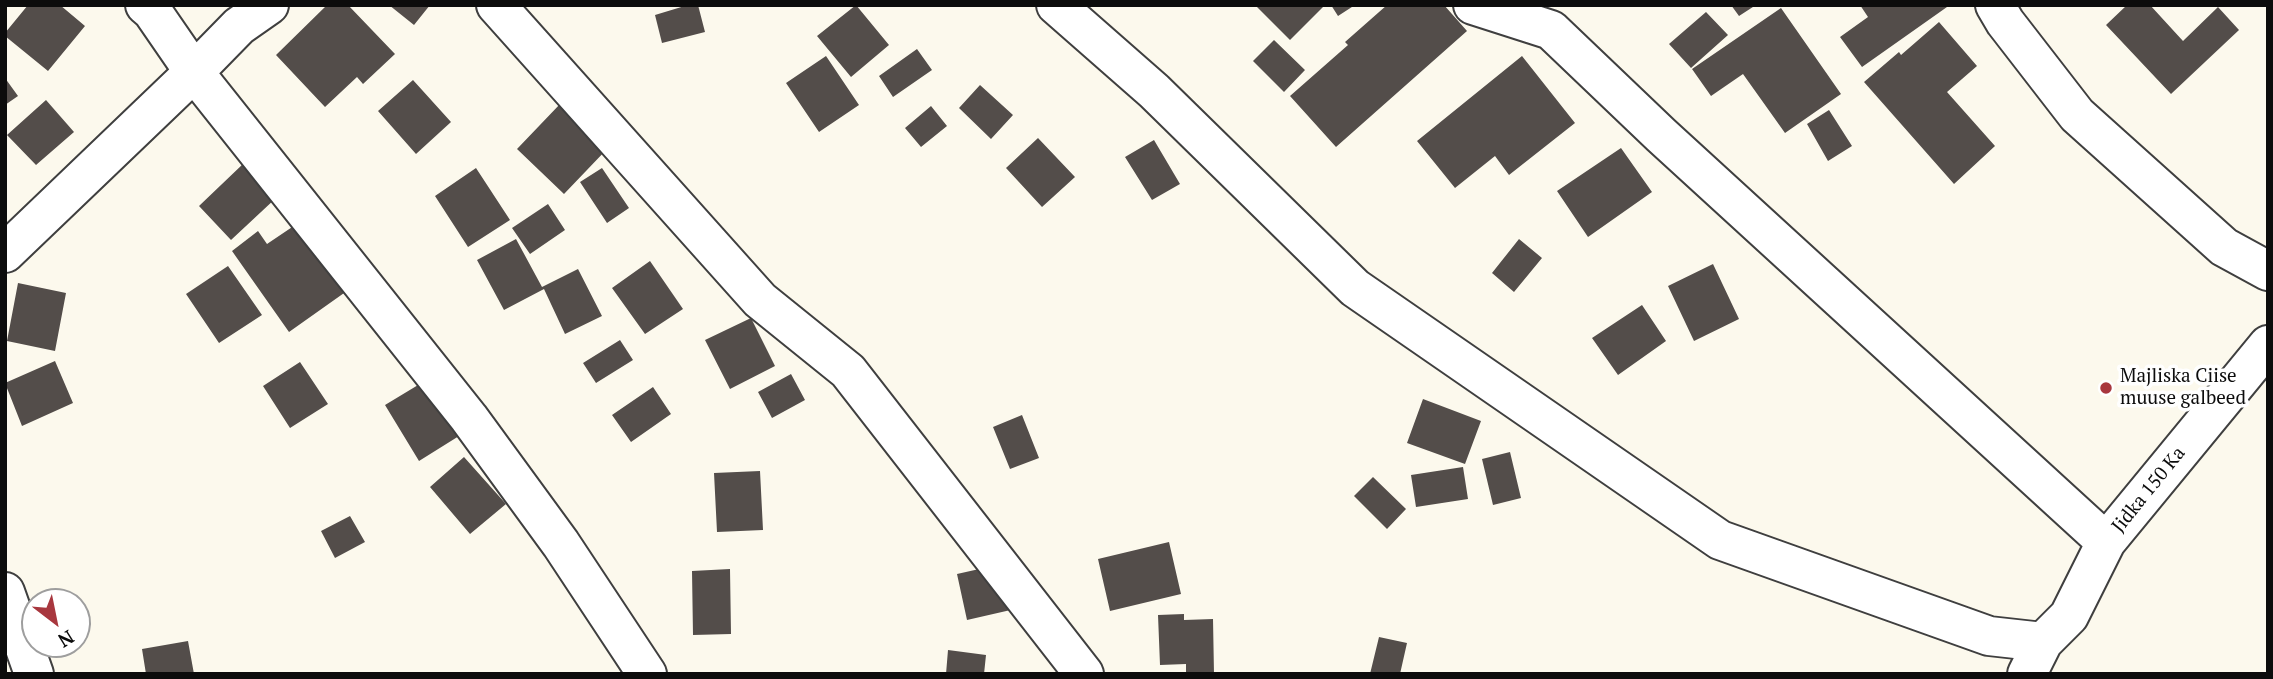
<!DOCTYPE html>
<style>
body{margin:0}
#map{position:relative;width:2273px;height:679px;overflow:hidden;background:#fcf9ed;font-family:"PT Serif",serif}
canvas{display:block}
.frame{position:absolute;inset:0;border:7px solid #0c0c0c;pointer-events:none}
.north{position:absolute;left:21px;top:588px;width:70px;height:70px;box-sizing:border-box;background:#fff;border:2px solid #9e9e9e;border-radius:50%;rotate:148deg;font-size:19px;font-weight:700;line-height:28px;text-align:center;color:#0c0c0c}
.north::after{content:'';display:block;margin:auto;width:24px;height:32px;background:#a8373e;clip-path:polygon(50% 0,100% 100%,50% 72%,0 100%)}
</style>
<div id="map">
<canvas width="2273" height="679"></canvas>
<div class="frame"></div>
<div class="north">N</div>
</div>
<script>
const ctx = document.querySelector('canvas').getContext('2d');
ctx.lineJoin = 'round';
function fillPath(path, color) { ctx.fillStyle = color; ctx.fill(path, 'evenodd'); }
const poly = rows => new Path2D(rows.map(r => 'M' + r).join(''));
function strokePath(path, color, width, dash) { ctx.strokeStyle = color; ctx.lineWidth = width; ctx.lineCap = dash ? 'butt' : 'round'; ctx.setLineDash(dash || []); ctx.stroke(path); }
function drawText(font, color, halo, rows, align = 'center') {
  ctx.font = font + ' "PT Serif",serif'; ctx.lineWidth = 7; ctx.setLineDash([]); ctx.textBaseline = 'middle'; ctx.strokeStyle = halo; ctx.fillStyle = color; for (const [text, x, y, turn = 0] of rows) {
    ctx.save(); ctx.translate(x, y); ctx.rotate((+turn || 0) * Math.PI / 180); ctx.textAlign = isNaN(turn) ? turn : align; if (halo) ctx.strokeText(text, 0, 0); ctx.fillText(text, 0, 0); ctx.restore();
  }
}
fillPath(poly([
 [28,5,60,5,85,26,48,71,5,36,5,33],
 [327,5,348,5,395,54,363,84,357,77,325,107,276,55],
 [389,5,430,5,414,25],
 [688,5,698,5,705,32,662,43,655,15],
 [856,5,889,45,851,77,817,36],
 [1255,5,1322,5,1323,7,1290,40],
 [1331,5,1355,5,1338,16],
 [1387,5,1444,5,1467,31,1336,147,1290,96,1348,45,1345,42],
 [1731,5,1756,5,1739,16],
 [1860,5,1945,5,1947,7,1862,67,1840,37,1868,17],
 [2127,5,2150,5,2183,41,2218,7,2239,30,2171,94,2106,25],
 [1781,8,1841,94,1785,133,1743,74,1711,96,1692,69],
 [1706,12,1728,35,1691,68,1669,44],
 [1939,22,1977,66,1947,92,1995,146,1954,184,1864,82,1899,52,1901,55],
 [1274,40,1305,70,1284,92,1253,61],
 [917,49,932,70,893,97,879,76],
 [826,56,859,105,819,132,786,83],
 [1522,56,1575,123,1509,175,1495,156,1455,188,1417,141],
 [5,78,18,96,5,105],
 [413,80,451,122,416,154,378,111],
 [980,85,1013,115,991,139,959,108],
 [46,100,74,132,36,165,7,135],
 [561,103,608,148,564,194,517,149],
 [931,106,947,126,921,147,905,128],
 [1829,110,1852,146,1828,161,1807,124],
 [1038,138,1075,177,1042,207,1006,168],
 [1154,140,1180,184,1152,200,1125,157],
 [1621,148,1652,192,1588,237,1557,191],
 [244,163,276,198,231,240,199,206],
 [476,168,510,220,468,247,435,196],
 [602,168,629,208,607,223,580,182],
 [548,204,565,230,530,254,512,228],
 [313,213,361,281,289,332,232,251,258,231,267,244],
 [516,239,542,287,578,269,602,316,565,334,544,289,504,310,477,260],
 [1519,239,1542,258,1514,292,1492,273],
 [650,261,683,309,645,334,612,288],
 [1713,264,1739,319,1694,341,1668,286],
 [228,266,262,315,219,343,186,294],
 [18,283,66,293,55,351,7,341],
 [1642,305,1666,341,1618,375,1592,338],
 [751,318,775,366,730,389,705,340],
 [620,340,633,360,596,383,583,363],
 [55,361,73,403,22,426,5,383],
 [300,362,328,404,290,428,263,386],
 [791,374,805,400,772,418,758,392],
 [433,376,467,431,419,461,385,405],
 [653,387,671,414,631,442,612,415],
 [1423,399,1481,421,1465,464,1407,443],
 [1022,415,1039,458,1010,469,993,427],
 [1510,452,1521,498,1493,505,1482,459],
 [464,457,506,504,470,534,430,487],
 [1463,467,1468,499,1416,507,1411,475],
 [760,471,763,530,717,532,714,473],
 [1373,477,1406,509,1387,529,1354,496],
 [350,516,365,542,335,558,321,531],
 [1169,542,1181,594,1110,611,1098,559],
 [1006,563,1015,609,967,620,957,574],
 [730,569,731,634,693,635,692,571],
 [1184,614,1184,620,1213,619,1214,674,1186,674,1186,664,1160,665,1158,615],
 [1379,637,1407,643,1400,674,1370,674],
 [188,641,194,674,146,674,142,649],
 [948,650,986,655,984,674,946,674]
]), '#534d4a');
const minor = poly([
 [145,5,152,11,194,72,239,26,269,5],
 [496,5,760,300,848,371,1084,674],
 [1056,5,1154,91,1355,288,1720,540,1989,636,2043,642],
 [1473,5,1551,30,1661,135,2106,542],
 [1995,5,2005,22,2077,115,2224,247,2268,271],
 [5,253,194,72,469,418,561,544,647,674],
 [5,592,34,674],
 [2027,674,2043,642,2069,616,2106,542,2268,345]
]);
strokePath(minor, '#3f3f3f', 42);
strokePath(minor, '#fff', 38);
for (const [x, y, r, color] of [
 [2106,388,7,"#a8373e"]
]) { const dot = new Path2D(); dot.arc(x, y, r, 0, 2 * Math.PI); ctx.fillStyle = color; ctx.fill(dot); strokePath(dot, '#fff', 2.5); }
drawText('19px', '#0c0c0c', '#fff', [
 ["Majliska Ciise",2120,377],
 ["muuse galbeed",2120,399]
], 'left');
drawText('19px', '#0c0c0c', '#fff', [
 ["Jidka 150 Ka",2149,490,-51]
]);
</script>
